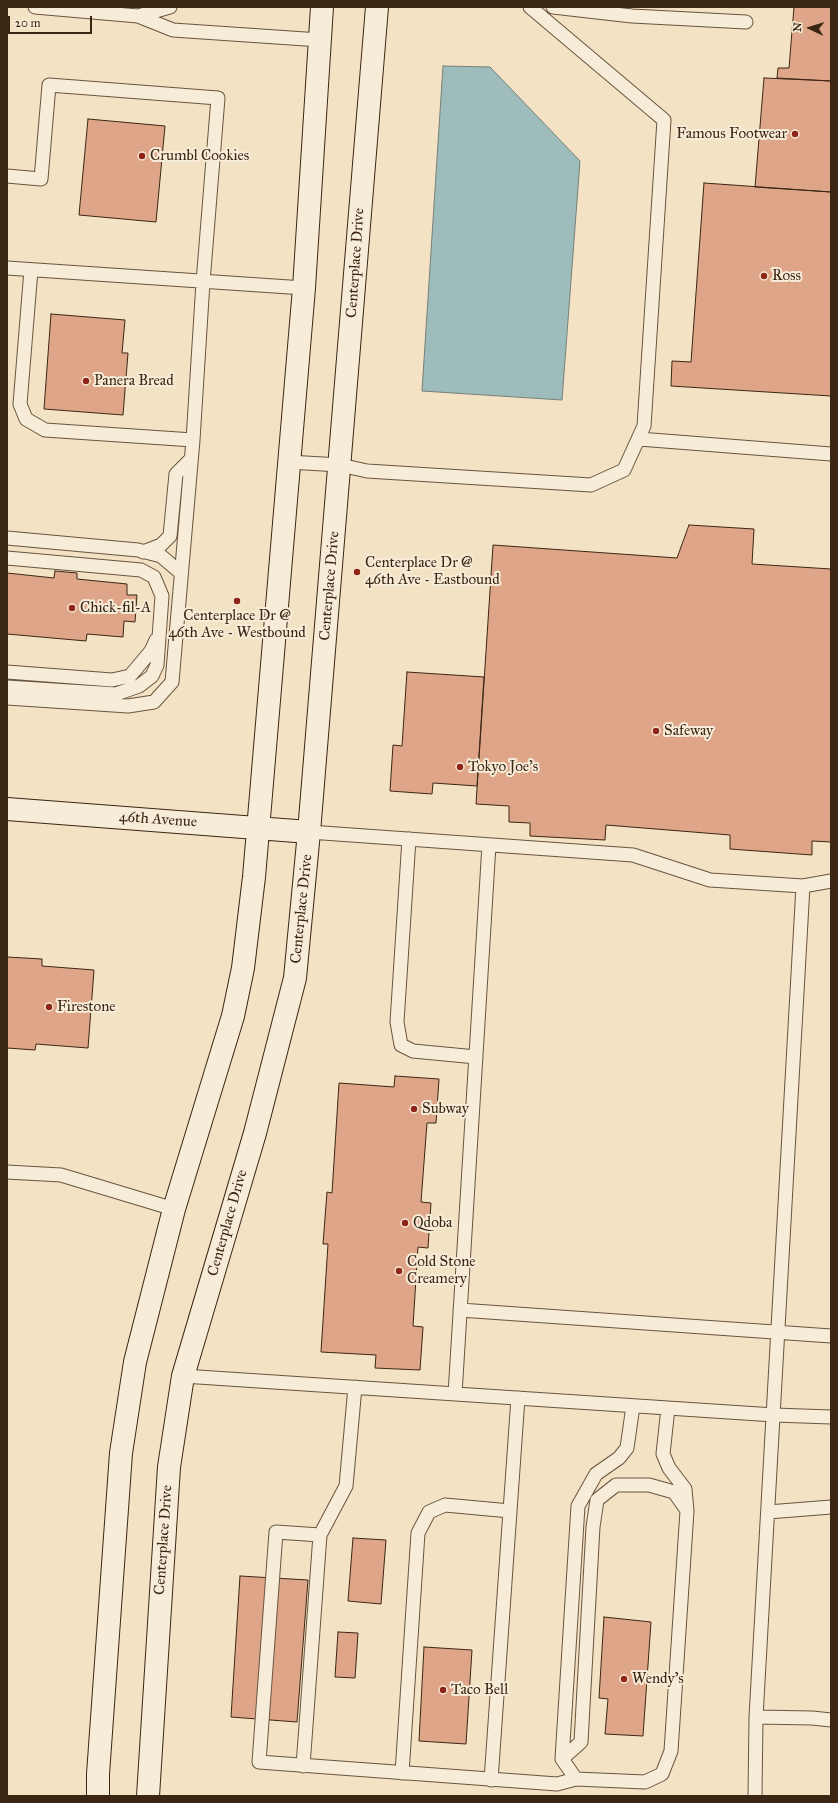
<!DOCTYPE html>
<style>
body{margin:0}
#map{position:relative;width:838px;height:1803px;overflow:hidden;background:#f3e2c3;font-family:"IM FELL Great Primer",serif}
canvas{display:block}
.frame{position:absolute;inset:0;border:8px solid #3b2613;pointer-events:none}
.north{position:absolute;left:790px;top:8px;width:40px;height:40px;-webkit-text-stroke:3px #f7ecd8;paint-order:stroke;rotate:274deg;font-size:11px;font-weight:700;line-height:16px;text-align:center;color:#3b2613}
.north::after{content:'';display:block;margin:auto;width:14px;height:18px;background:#3b2613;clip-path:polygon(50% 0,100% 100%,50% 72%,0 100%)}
.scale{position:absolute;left:8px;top:16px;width:84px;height:18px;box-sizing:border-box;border:2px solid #3b2613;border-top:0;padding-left:5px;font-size:12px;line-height:14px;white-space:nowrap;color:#3b2613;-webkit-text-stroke:3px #f7ecd8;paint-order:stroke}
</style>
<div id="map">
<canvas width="838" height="1803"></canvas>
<div class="frame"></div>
<div class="north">N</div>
<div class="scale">20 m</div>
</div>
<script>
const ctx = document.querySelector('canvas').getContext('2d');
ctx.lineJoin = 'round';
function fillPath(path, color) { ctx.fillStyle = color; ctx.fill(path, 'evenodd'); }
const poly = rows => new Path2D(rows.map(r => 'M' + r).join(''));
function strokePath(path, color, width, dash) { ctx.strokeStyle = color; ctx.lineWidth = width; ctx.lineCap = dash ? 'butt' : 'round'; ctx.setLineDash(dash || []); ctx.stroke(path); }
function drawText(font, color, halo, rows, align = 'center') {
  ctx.font = font + ' "IM FELL Great Primer",serif'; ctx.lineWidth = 4; ctx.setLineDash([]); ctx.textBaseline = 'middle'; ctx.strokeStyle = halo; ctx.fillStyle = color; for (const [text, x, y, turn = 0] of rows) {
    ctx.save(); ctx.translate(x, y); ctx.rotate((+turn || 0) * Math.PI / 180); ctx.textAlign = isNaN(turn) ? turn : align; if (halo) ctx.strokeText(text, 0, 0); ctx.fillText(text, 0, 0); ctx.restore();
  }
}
const water = poly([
 [443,66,490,67,580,161,562,400,422,391,443,66]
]);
fillPath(water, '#9ebcbb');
strokePath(water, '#768078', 1);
const building = poly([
 [794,7,831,7,831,81,777,78,778,68,789,68,794,7],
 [764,78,831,81,831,192,755,187,764,78],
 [88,119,165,126,156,222,79,215,88,119],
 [704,183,831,192,831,396,671,386,672,361,691,362,704,183],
 [51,314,125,320,122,353,128,353,123,415,44,409,51,314],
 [689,525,754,529,752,564,831,569,831,842,812,841,812,855,730,849,730,835,606,825,605,840,530,836,530,823,509,822,509,806,476,804,493,545,677,558,689,525],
 [55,571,77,573,77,579,127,584,127,595,137,595,135,622,124,621,123,637,87,634,86,641,7,634,7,573,54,578,55,571],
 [407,672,484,677,477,786,433,783,432,794,390,791,393,745,402,746,407,672],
 [7,957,42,959,42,966,94,970,88,1048,36,1044,35,1050,7,1048,7,957],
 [395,1076,439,1079,436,1123,427,1123,421,1202,431,1203,428,1248,418,1247,413,1326,423,1327,420,1370,375,1368,376,1355,321,1352,328,1244,323,1244,327,1192,332,1193,339,1083,394,1087,395,1076],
 [353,1538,386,1540,381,1604,348,1601,353,1538],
 [240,1576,308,1580,297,1722,231,1717,240,1576],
 [604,1617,651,1622,643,1736,605,1734,608,1699,599,1698,604,1617],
 [338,1632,358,1633,355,1678,335,1677,338,1632],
 [424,1647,472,1650,466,1744,419,1741,424,1647]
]);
fillPath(building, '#dea589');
strokePath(building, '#3b2613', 1);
const lane = poly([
 [35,7,138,16,173,30,320,40],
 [553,7,632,16,746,22],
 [138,16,170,7],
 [7,176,41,179,49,85,218,98,203,282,193,440,172,682,154,702,128,706,7,698],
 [7,268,304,288],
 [31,270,20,404,26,419,45,430,193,440],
 [639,439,831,454],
 [288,462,340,465,367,471,591,485,624,470,644,426,664,120,530,7],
 [7,538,138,550,161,556,181,573],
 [143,552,161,545,170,536,176,474,191,459],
 [7,558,141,570,154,577,162,596,157,665,152,676,139,686,116,694,7,687],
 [7,672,112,680,130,676,151,651,156,640],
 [309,832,633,855,710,880,803,886,831,881],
 [409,839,397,1022,401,1045,413,1051,476,1057],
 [7,1172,61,1175,174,1209],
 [460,1310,831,1336],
 [183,1376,774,1415,831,1417],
 [455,1394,489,845],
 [633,1406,627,1448,619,1458,596,1474,578,1506,562,1759,576,1779,645,1782,662,1774,671,1751,687,1511,685,1489,669,1468,663,1454,668,1408],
 [768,1512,831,1507],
 [320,1535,276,1532,259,1762,557,1784,576,1779],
 [756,1717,812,1718,831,1720],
 [562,1759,581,1742,593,1527,597,1500,616,1485,649,1485,674,1492,686,1509],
 [303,1766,320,1535,346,1486,355,1387],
 [402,1773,418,1533,429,1512,445,1505,510,1511],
 [491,1780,518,1398],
 [755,1796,756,1717,803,886]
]);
const secondary = poly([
 [7,809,309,832],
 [98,1796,98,1774,121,1453,135,1362,174,1209,233,1016,243,968,254,877,304,288,322,7],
 [148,1796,169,1467,183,1376,255,1133,295,978,309,832,377,7]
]);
strokePath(lane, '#69553f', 15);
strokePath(secondary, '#3b2613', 24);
strokePath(lane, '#f7ecd8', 13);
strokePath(secondary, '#f7ecd8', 22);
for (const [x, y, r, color] of [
 [795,134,4,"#8f2418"],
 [142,156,4,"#8f2418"],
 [764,276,4,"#8f2418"],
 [86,381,4,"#8f2418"],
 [357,572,4,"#8f2418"],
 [237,601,4,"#8f2418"],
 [72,608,4,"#8f2418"],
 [656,731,4,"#8f2418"],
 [460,767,4,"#8f2418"],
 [49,1007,4,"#8f2418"],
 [414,1109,4,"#8f2418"],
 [405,1223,4,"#8f2418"],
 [399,1271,4,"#8f2418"],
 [624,1679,4,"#8f2418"],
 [443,1690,4,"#8f2418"]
]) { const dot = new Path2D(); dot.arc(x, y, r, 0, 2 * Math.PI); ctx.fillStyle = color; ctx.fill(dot); strokePath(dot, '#f7ecd8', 1.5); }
drawText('15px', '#3b2613', '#f7ecd8', [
 ["Famous Footwear",787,134,"right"],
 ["Crumbl Cookies",150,156],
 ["Ross",772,276],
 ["Panera Bread",94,381],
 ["Centerplace Dr @",365,563],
 ["46th Ave - Eastbound",365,580],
 ["Chick-fil-A",80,608],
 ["Centerplace Dr @",237,616,"center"],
 ["46th Ave - Westbound",237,633,"center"],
 ["Safeway",664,731],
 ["Tokyo Joe's",468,767],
 ["Firestone",57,1007],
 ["Subway",422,1109],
 ["Qdoba",413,1223],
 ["Cold Stone",407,1262],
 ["Creamery",407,1279],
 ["Wendy's",632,1679],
 ["Taco Bell",451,1690]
], 'left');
drawText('15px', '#3b2613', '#f7ecd8', [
 ["Centerplace Drive",356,263,-86],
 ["Centerplace Drive",330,586,-85],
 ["46th Avenue",158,820,4],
 ["Centerplace Drive",302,909,-84],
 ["Centerplace Drive",228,1223,-74],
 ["Centerplace Drive",164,1540,-86]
]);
</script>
